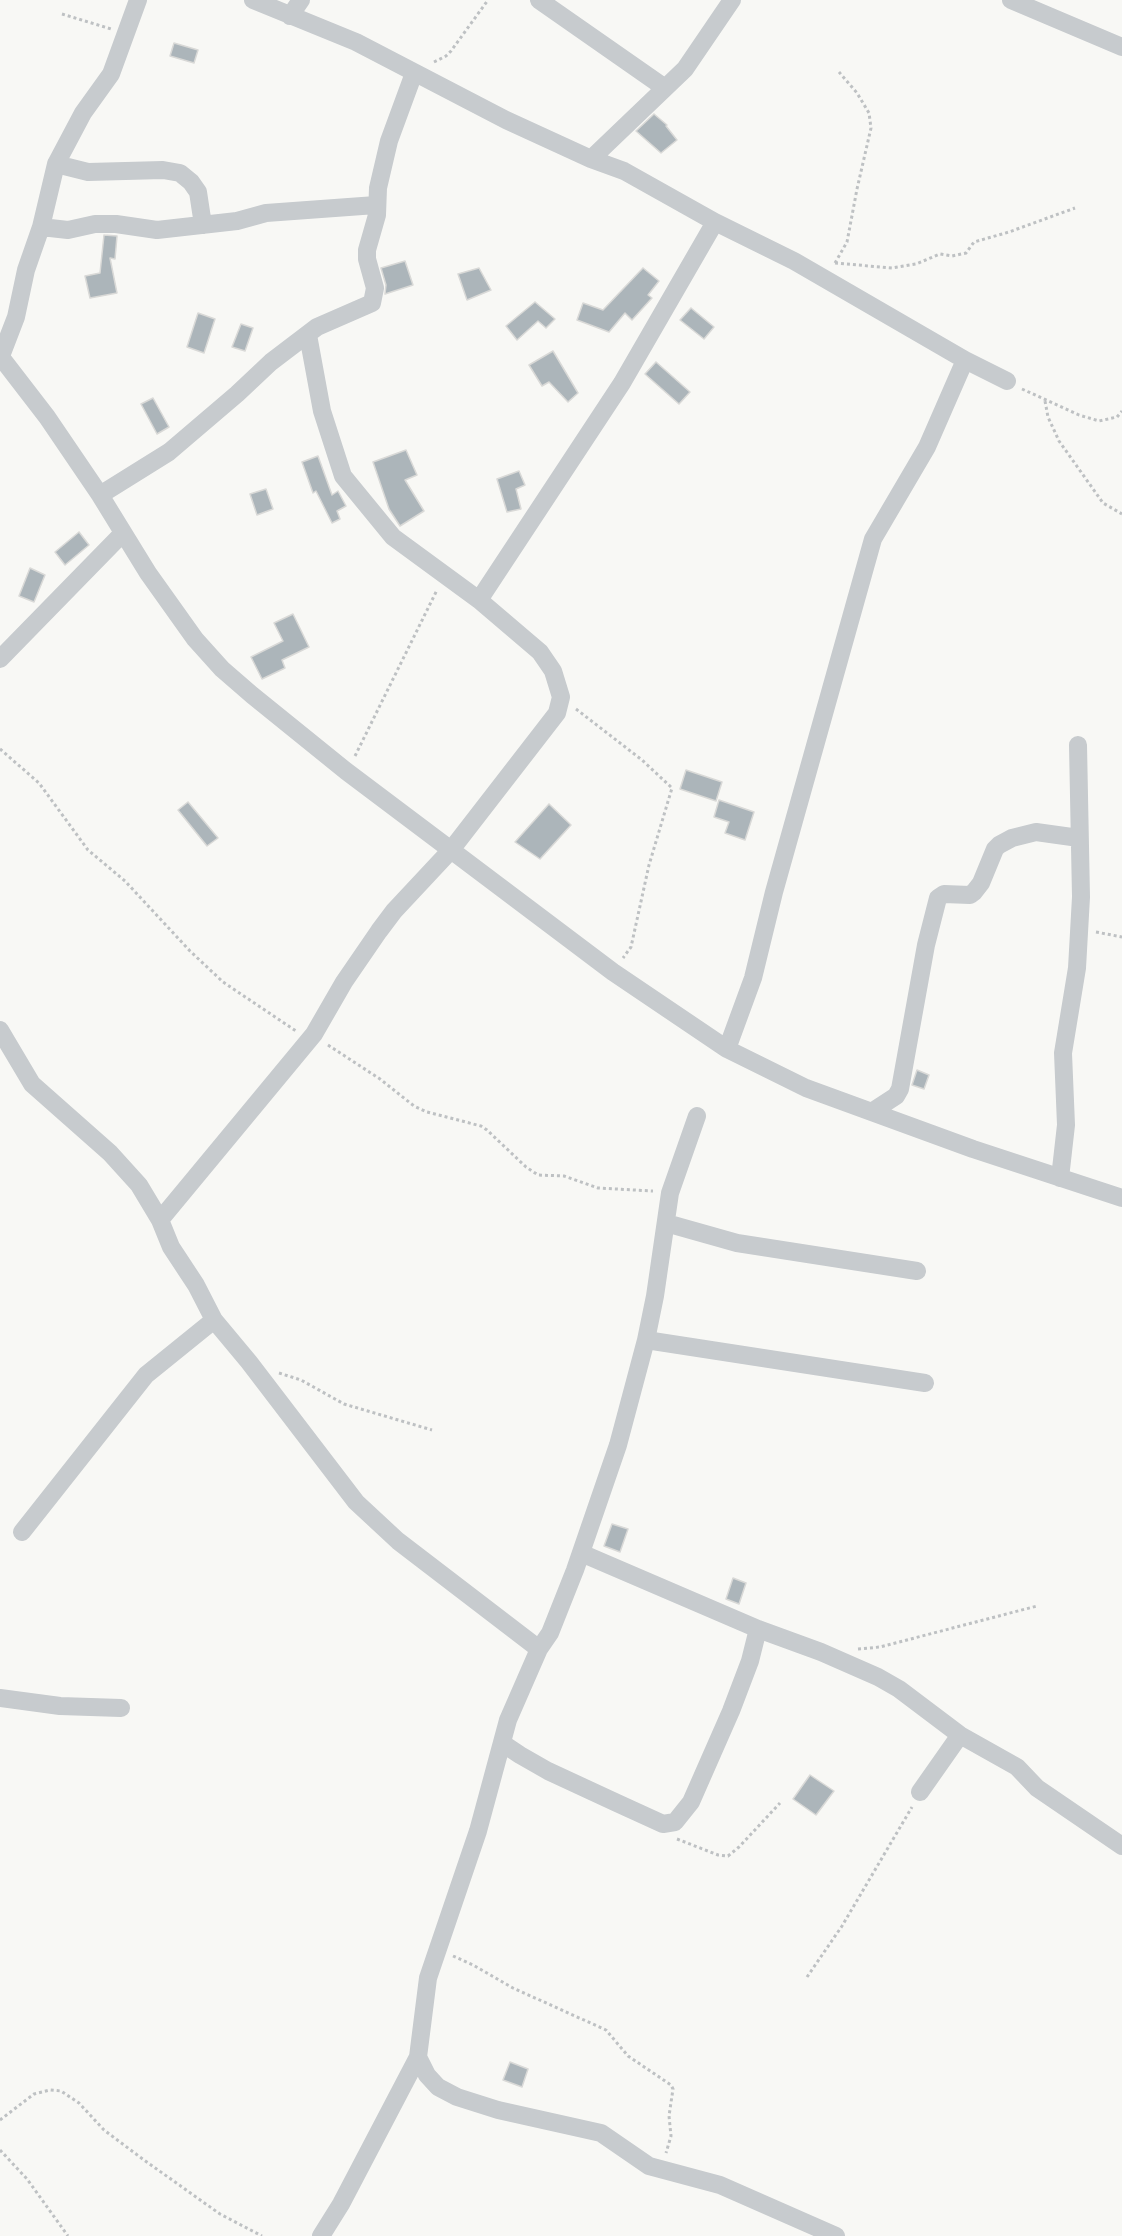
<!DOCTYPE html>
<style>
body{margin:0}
canvas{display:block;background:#f8f8f5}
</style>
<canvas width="1122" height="2236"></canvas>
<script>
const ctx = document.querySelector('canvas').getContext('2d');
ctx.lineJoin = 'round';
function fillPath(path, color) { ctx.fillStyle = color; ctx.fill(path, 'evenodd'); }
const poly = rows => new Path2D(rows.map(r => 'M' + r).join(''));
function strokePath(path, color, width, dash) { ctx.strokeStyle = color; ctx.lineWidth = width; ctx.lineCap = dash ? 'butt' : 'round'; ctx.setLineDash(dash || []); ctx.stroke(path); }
const building = poly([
 [174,43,198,50,194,63,170,56,174,43],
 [654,114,667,125,666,126,677,140,661,153,636,131,654,114],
 [104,235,117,236,115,259,110,258,117,293,90,298,85,276,100,273,104,235],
 [405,261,413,285,385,294,386,285,381,268,405,261],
 [479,268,491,290,467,300,458,274,479,268],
 [643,268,659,281,648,295,652,298,632,320,625,313,609,332,577,320,583,303,603,310,643,268],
 [535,302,555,319,546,328,538,321,517,340,506,326,535,302],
 [691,308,714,327,704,339,680,320,691,308],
 [198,313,215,319,204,353,187,347,198,313],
 [241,324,253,328,245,351,232,347,241,324],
 [553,351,578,393,568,402,549,382,542,386,529,365,553,351],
 [656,362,690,392,679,404,645,374,656,362],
 [153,398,169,427,157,434,141,404,153,398],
 [406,450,417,475,405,480,424,511,400,526,389,509,373,462,406,450],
 [318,456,332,495,338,491,346,506,337,511,340,519,332,523,316,491,313,493,302,462,318,456],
 [519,471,525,485,516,489,521,509,507,512,497,479,519,471],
 [266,489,273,509,257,515,250,494,266,489],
 [79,532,89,545,65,565,55,552,79,532],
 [30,568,45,575,34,602,19,596,30,568],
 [293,614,309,647,282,660,285,668,262,679,251,657,283,641,274,623,293,614],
 [686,770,722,782,716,801,680,789,686,770],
 [719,800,754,812,745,840,725,833,729,822,714,817,719,800],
 [188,802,218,838,207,846,178,810,188,802],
 [549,804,571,825,540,859,515,842,549,804],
 [917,1070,929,1075,924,1089,912,1085,917,1070],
 [612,1524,628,1529,620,1552,604,1546,612,1524],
 [733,1578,746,1583,739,1604,726,1599,733,1578],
 [810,1775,834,1791,816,1815,793,1799,810,1775],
 [510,2062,528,2069,522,2087,503,2080,510,2062]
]);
fillPath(building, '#acb5ba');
strokePath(building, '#d9d9d7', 1.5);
strokePath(poly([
 [62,14,111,29],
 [434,62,446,56,451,51,488,0],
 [835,263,892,268,916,264,940,254,952,256,966,253,974,242,1009,232,1075,208],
 [835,263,847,242,857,189,871,128,869,113,857,93,839,72],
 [1022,389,1079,415,1099,421,1117,417,1122,411],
 [1045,401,1048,417,1059,441,1103,503,1122,514],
 [576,709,642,760,672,788,649,865,631,947,623,958],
 [0,749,39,783,88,850,125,881,190,951,223,982,296,1031],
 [355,756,437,590],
 [1096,932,1122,937],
 [328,1045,380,1079,414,1106,427,1112,481,1126,487,1130,526,1167,538,1175,564,1176,598,1188,653,1191],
 [279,1373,301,1380,344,1404,432,1430],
 [858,1649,880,1647,1037,1606],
 [677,1839,718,1855,728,1856,739,1847,780,1803],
 [453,1956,473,1965,513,1988,606,2030,628,2056,671,2085,673,2089,669,2116,671,2136,666,2153],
 [807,1977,842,1926,912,1807],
 [0,2120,34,2094,50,2090,61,2091,79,2103,104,2130,144,2160,220,2214,262,2236],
 [0,2150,27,2179,68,2236]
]), '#bec1c3', 3, [3, 3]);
strokePath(poly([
 [253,0,356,42,506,120,591,159,624,171,715,222,794,261,965,360,1007,381],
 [539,0,665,88],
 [1011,0,1122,47],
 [290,16,301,0],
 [591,159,685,69,732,0],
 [56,164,88,172,163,170,180,173,191,182,198,192,203,225],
 [41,227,68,230,95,224,116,224,157,230,237,221,266,213,376,205],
 [0,356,47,417,100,495,148,573,195,639,222,669,252,695,346,771,451,850,613,972,727,1049,806,1088,973,1149,1122,1198],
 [1,356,16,317,26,270,41,227,56,164,83,113,111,74,138,0],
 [100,495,169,452,237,394,271,362,317,327,372,303,375,288,367,259,367,250,377,215,378,188,389,141,414,73],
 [479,600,622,383,715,222],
 [0,659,123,533],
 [0,1030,32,1084,110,1153,139,1185,160,1220,171,1247,196,1285,214,1320,249,1362,356,1502,398,1541,539,1649],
 [727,1049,753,978,774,892,873,539,927,447,965,360],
 [873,1111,896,1096,900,1089,926,945,938,898,944,894,970,895,974,892,981,883,995,849,999,845,1012,838,1036,832,1079,838],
 [697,1116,670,1193,655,1296,646,1340,618,1445,575,1570,550,1633,539,1649,508,1720,478,1831,428,1978,418,2057,427,2075,438,2087,457,2097,498,2110,601,2133,649,2166,720,2185,836,2236],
 [1060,1178,1066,1125,1063,1053,1077,968,1081,897,1078,745],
 [160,1220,314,1034,344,982,379,931,394,911,451,850,557,713,561,697,553,671,540,652,479,600,393,537,343,476,322,411,308,335],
 [666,1223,737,1243,917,1271],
 [646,1340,925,1383],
 [22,1532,146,1375,214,1320],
 [581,1553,758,1629,821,1652,878,1677,899,1689,960,1735,1017,1767,1037,1788,1122,1846],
 [0,1698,60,1706,121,1708],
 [502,1743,520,1755,548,1771,617,1803,663,1824,675,1822,691,1802,731,1711,750,1661,758,1629],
 [920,1792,960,1735],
 [321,2236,341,2204,418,2057]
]), '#c7cbce', 18);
</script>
